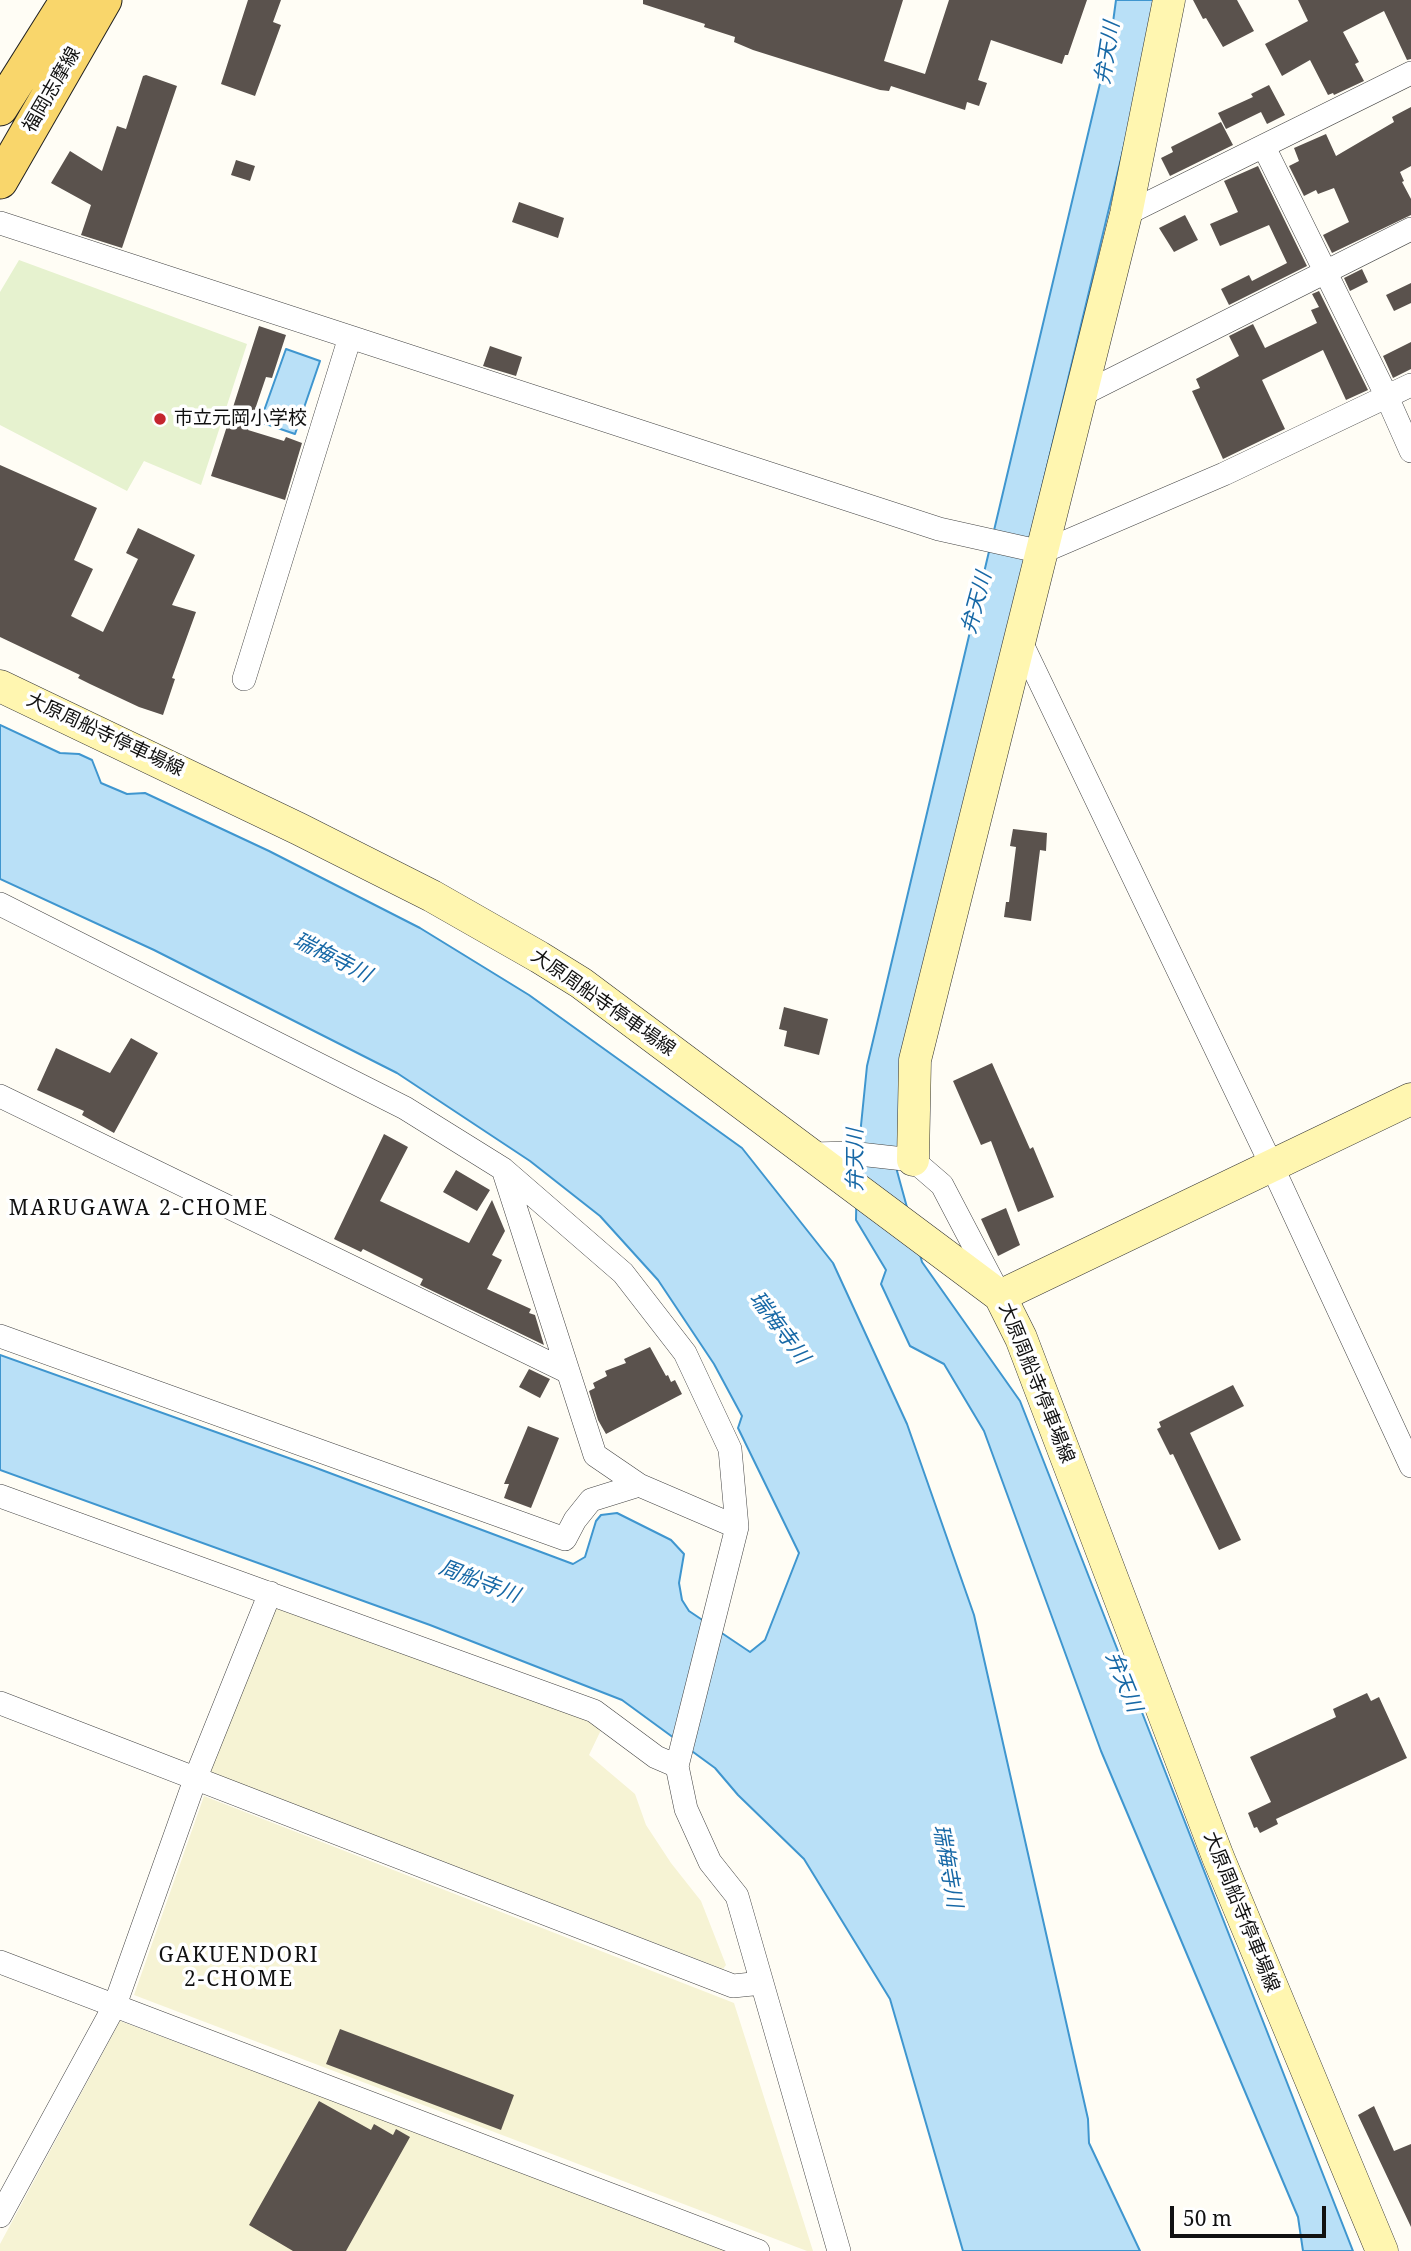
<!DOCTYPE html>
<meta charset="utf-8">
<style>
body{margin:0}
#map{position:relative;width:1411px;height:2251px;overflow:hidden;background:#fffdf5;font-family:"Noto Serif",serif}
canvas{display:block}
.scale{position:absolute;left:1170px;top:2206px;width:156px;height:32px;box-sizing:border-box;border:4px solid #111;border-top:0;padding-left:9px;font-size:21px;line-height:24px;white-space:nowrap;color:#111;-webkit-text-stroke:5px #fff;paint-order:stroke}
</style>
<div id="map">
<canvas width="1411" height="2251"></canvas>
<div class="scale">50 m</div>
</div>
<script>
const ctx = document.querySelector('canvas').getContext('2d');
ctx.lineJoin = 'round';
function fillPath(path, color) { ctx.fillStyle = color; ctx.fill(path, 'evenodd'); }
const poly = rows => new Path2D(rows.map(r => 'M' + r).join(''));
function strokePath(path, color, width, dash) { ctx.strokeStyle = color; ctx.lineWidth = width; ctx.lineCap = dash ? 'butt' : 'round'; ctx.setLineDash(dash || []); ctx.stroke(path); }
function drawText(font, color, halo, rows, align = 'center') {
  ctx.font = font + ' "Noto Serif","Noto Sans JP",serif'; ctx.lineWidth = 7; ctx.setLineDash([]); ctx.textBaseline = 'middle'; ctx.strokeStyle = halo; ctx.fillStyle = color; for (const [text, x, y, turn = 0] of rows) {
    ctx.save(); ctx.translate(x, y); ctx.rotate((+turn || 0) * Math.PI / 180); ctx.textAlign = isNaN(turn) ? turn : align; if (halo) ctx.strokeText(text, 0, 0); ctx.fillText(text, 0, 0); ctx.restore();
  }
}
fillPath(poly([
 [281,1607,590,1719,601,1730,589,1755,635,1794,646,1825,671,1863,701,1901,726,1965,723,1969,210,1773,275,1608],
 [204,1796,734,2003,813,2251,807,2251,134,1995],
 [120,2021,732,2251,0,2251,0,2244]
]), '#f6f3d4');
fillPath(poly([
 [19,260,247,344,201,485,144,461,127,491,0,425,0,292]
]), '#e6f2cf');
const water = poly([
 [1116,0,1154,0,1155,17,903,1066,897,1171,922,1262,1020,1401,1353,2251,1303,2251,1298,2217,1101,1751,984,1431,944,1364,910,1346,881,1284,886,1270,856,1220,857,1165,867,1066,1111,37,1116,0],
 [286,349,320,361,295,434,260,422,286,349],
 [0,725,60,753,79,754,92,760,101,783,127,794,145,793,269,851,420,928,529,995,742,1148,833,1263,907,1424,974,1615,1088,2119,1089,2143,1140,2251,963,2251,890,1999,804,1859,738,1795,715,1768,622,1700,430,1625,0,1470,0,1355,311,1466,573,1564,585,1557,596,1521,601,1515,617,1513,671,1540,684,1554,679,1583,682,1600,689,1611,750,1652,765,1640,799,1553,738,1428,742,1416,714,1364,658,1280,600,1216,530,1161,397,1073,154,950,0,879,0,725]
]);
fillPath(water, '#b9e0f7');
strokePath(water, '#3f96cf', 2);
fillPath(poly([
 [248,0,281,0,273,22,281,25,255,96,221,84],
 [643,0,903,0,884,61,925,74,949,0,1087,0,1068,55,1065,55,1062,64,991,40,978,80,987,83,979,106,967,102,965,110,891,86,889,91,880,90,753,50,734,42,735,37,704,27,705,24,643,4],
 [1193,0,1237,0,1254,31,1223,47,1206,18,1203,19],
 [1298,0,1411,0,1411,59,1407,60,1384,11,1343,32,1359,62,1355,64,1364,81,1334,95,1333,93,1328,95,1310,60,1282,76,1265,44,1308,21],
 [146,75,177,86,122,248,81,235,91,205,51,183,70,151,102,171,117,126,126,129,143,76],
 [1269,85,1285,115,1267,124,1261,112,1226,129,1218,113,1253,97,1251,94],
 [1411,107,1411,166,1400,172,1404,181,1402,182,1411,199,1411,215,1332,253,1323,235,1349,222,1334,188,1318,194,1316,190,1304,196,1289,166,1299,161,1294,148,1326,134,1336,156,1394,122,1392,117],
 [1221,122,1233,145,1170,176,1161,158,1173,152,1171,147],
 [236,160,255,166,250,181,231,175],
 [1258,166,1307,266,1229,305,1221,289,1249,275,1252,281,1287,263,1269,225,1220,246,1210,224,1238,212,1224,181],
 [519,202,564,218,558,238,512,222],
 [1185,215,1198,240,1174,252,1159,228],
 [1362,269,1368,282,1350,291,1344,278],
 [1411,283,1411,303,1394,311,1386,295],
 [1319,291,1368,390,1346,400,1323,350,1262,380,1285,429,1223,459,1192,391,1200,388,1196,379,1239,356,1229,336,1253,324,1265,348,1317,323,1311,310,1319,307,1312,294],
 [259,326,286,335,272,378,266,377,248,430,284,441,286,437,302,443,285,500,211,476],
 [1411,342,1411,369,1393,378,1383,356],
 [490,346,522,357,516,376,483,366],
 [0,465,97,508,74,560,93,569,71,616,103,632,138,559,126,553,138,528,195,555,172,605,196,612,172,678,175,679,163,715,139,707,90,684,78,678,80,675,0,637],
 [1013,829,1047,833,1046,851,1040,850,1031,921,1004,917,1006,902,1009,902,1016,847,1010,846],
 [784,1007,828,1019,819,1055,784,1046,787,1031,779,1029],
 [131,1038,158,1053,114,1133,82,1115,84,1111,37,1090,56,1048,110,1073],
 [992,1063,1030,1149,1033,1147,1054,1197,1018,1212,991,1141,981,1145,953,1081],
 [384,1134,408,1147,380,1201,469,1243,492,1200,505,1231,492,1255,502,1260,487,1289,531,1309,529,1313,535,1315,544,1345,420,1285,423,1279,363,1249,361,1252,334,1239],
 [456,1170,490,1190,477,1211,443,1192],
 [1006,1208,1020,1245,998,1256,981,1219],
 [650,1347,666,1376,668,1375,671,1382,675,1380,682,1394,606,1434,598,1420,589,1391,595,1388,593,1383,607,1376,605,1371,626,1363,624,1359],
 [529,1369,550,1379,540,1398,519,1387],
 [1233,1385,1244,1406,1190,1433,1241,1540,1219,1550,1173,1454,1170,1455,1157,1429,1161,1427,1159,1422],
 [528,1426,559,1438,531,1508,504,1498,509,1484,504,1484],
 [1367,1693,1371,1701,1379,1697,1407,1758,1276,1819,1278,1824,1260,1833,1257,1827,1254,1828,1248,1813,1271,1802,1250,1757,1336,1717,1333,1709],
 [340,2029,514,2095,501,2130,326,2064],
 [319,2101,371,2130,374,2124,393,2135,396,2129,410,2137,346,2251,293,2251,249,2225],
 [1374,2106,1394,2151,1411,2144,1411,2227,1358,2115]
]), '#5a524d');
const street = poly([
 [1264,147,1387,397,1411,451],
 [1126,214,1411,73],
 [0,223,939,529,1042,552,1224,474,1411,385],
 [1081,395,1411,229],
 [1020,640,1271,1164,1411,1466],
 [244,679,350,337],
 [0,904,405,1108,503,1169,623,1273,685,1353,730,1449,737,1527,677,1766,686,1809,710,1862,737,1896,839,2251],
 [0,1096,568,1372],
 [813,1154,850,1153,913,1160,942,1185,997,1290],
 [503,1169,595,1455,639,1485,737,1527],
 [0,1336,565,1539,575,1520,591,1500,639,1485],
 [0,1496,594,1711,656,1757,677,1766],
 [0,1703,733,1986,762,1983],
 [0,1962,758,2251],
 [0,2216,115,2005,196,1777,270,1593]
]);
const secondary = poly([
 [0,686,299,829,432,896,539,957,581,983,1000,1296,1021,1338,1218,1857,1382,2251],
 [913,1160,915,1060,1126,214,1169,0],
 [1000,1296,1411,1099]
]);
const primary = poly([
 [0,108,68,0],
 [0,181,104,0]
]);
strokePath(street, '#444', 24);
strokePath(secondary, '#333', 33);
strokePath(primary, '#222', 37);
strokePath(street, '#fff', 23);
strokePath(secondary, '#fff6b0', 32);
strokePath(primary, '#f9d66b', 35);
for (const [x, y, r, color] of [
 [160,419,7,"#c4262e"]
]) { const dot = new Path2D(); dot.arc(x, y, r, 0, 2 * Math.PI); ctx.fillStyle = color; ctx.fill(dot); strokePath(dot, '#fff', 2.5); }
drawText('19px', '#111', '#fff', [
 ["福岡志摩線",52,90,-60],
 ["大原周船寺停車場線",105,735,25],
 ["大原周船寺停車場線",603,1003,35],
 ["大原周船寺停車場線",1036,1383,68],
 ["大原周船寺停車場線",1241,1912,68]
]);
drawText('19px', '#111', '#fff', [
 ["市立元岡小学校",174,419]
], 'left');
drawText('italic 21px', '#1768a6', '#fff', [
 ["弁天川",1108,53,-81],
 ["弁天川",977,603,-75],
 ["瑞梅寺川",332,958,27],
 ["弁天川",856,1160,-90],
 ["瑞梅寺川",779,1328,53],
 ["周船寺川",479,1582,21],
 ["弁天川",1123,1682,68],
 ["瑞梅寺川",947,1866,80]
]);
ctx.letterSpacing = '2px';
drawText('21px', '#111', '#fff', [
 ["MARUGAWA 2-CHOME",139,1209],
 ["GAKUENDORI",239,1956],
 ["2-CHOME",239,1980]
]);
ctx.letterSpacing = '0px';
</script>
